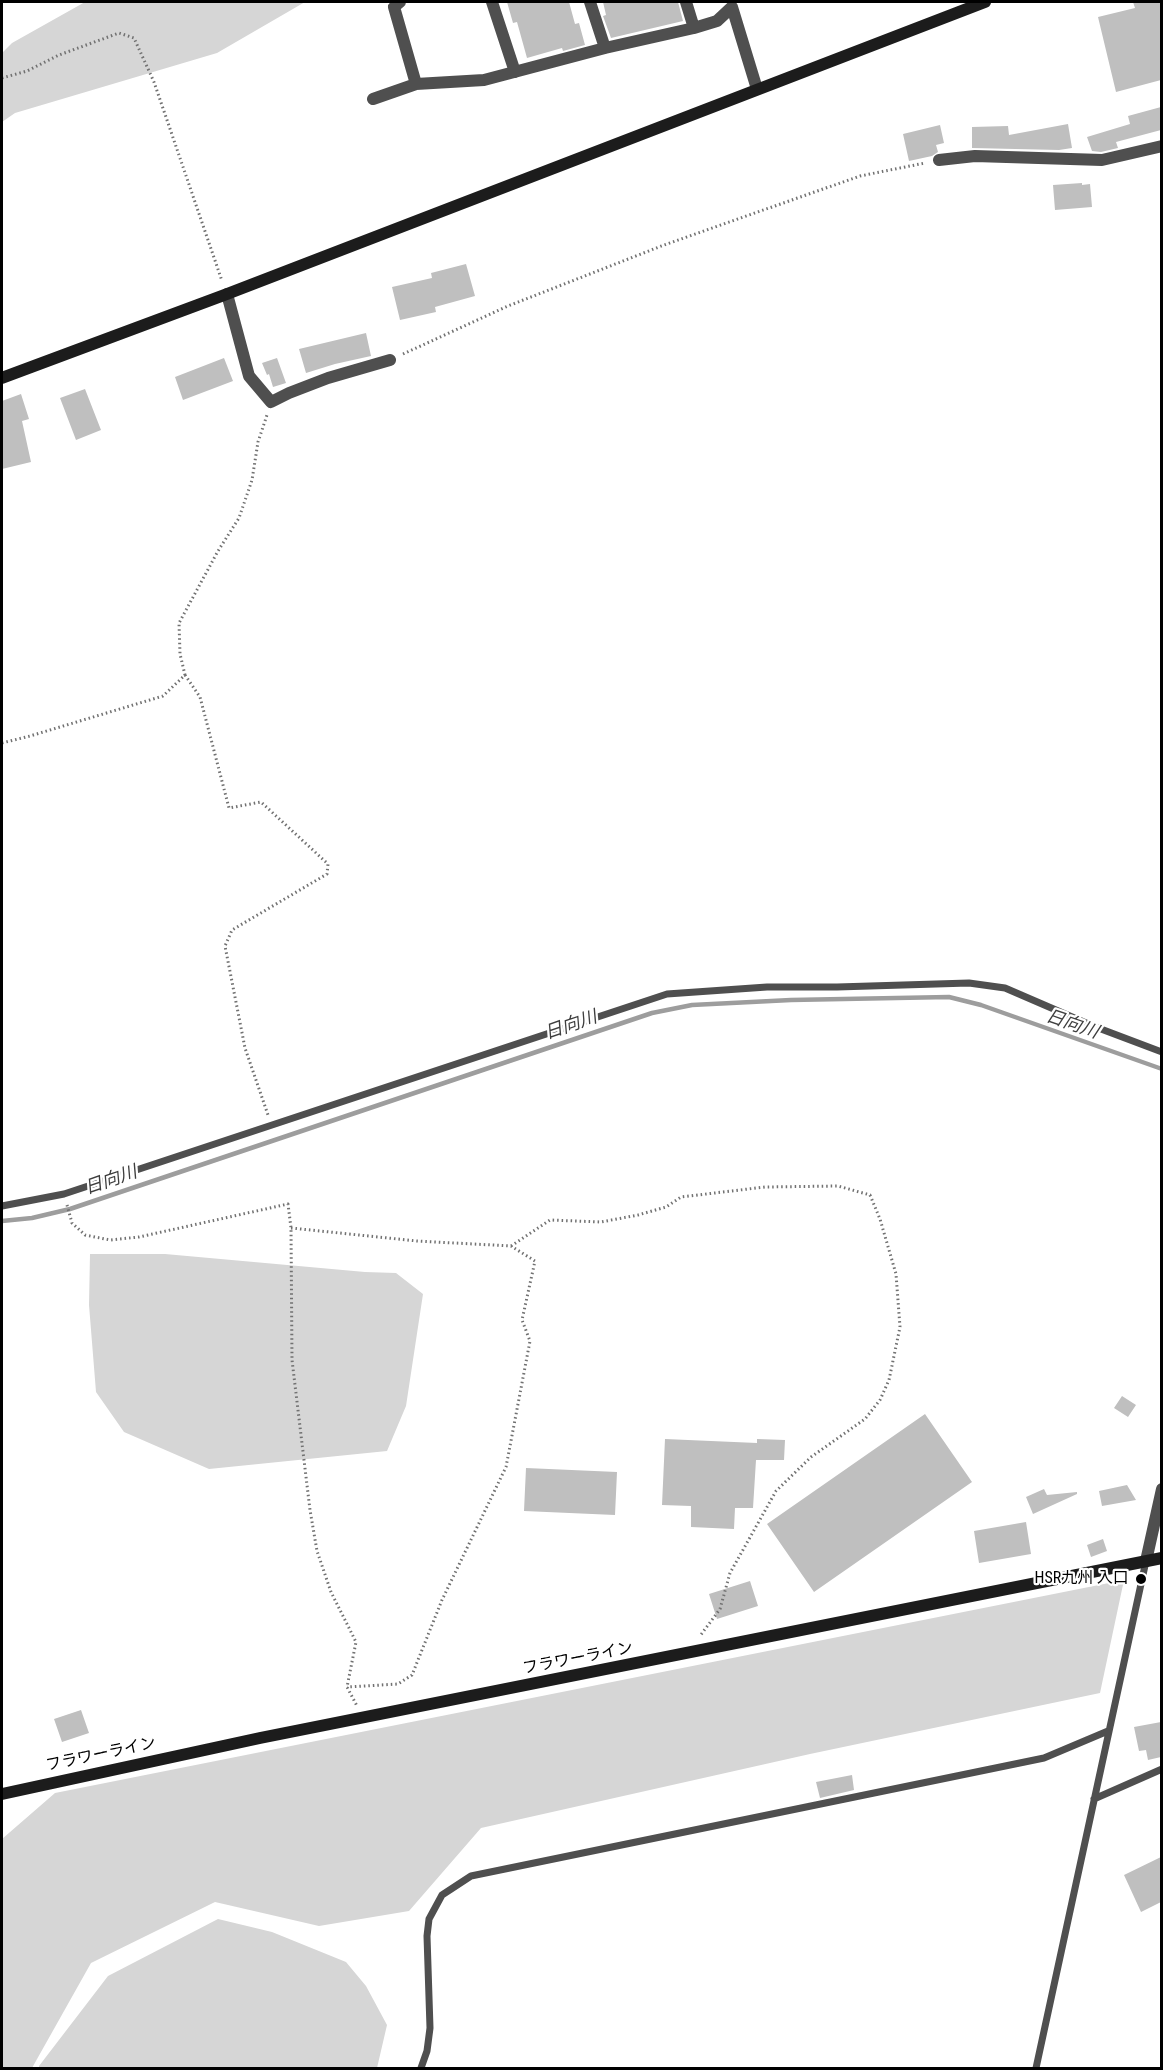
<!DOCTYPE html>
<meta charset="utf-8">
<style>
body{margin:0}
#map{position:relative;width:1163px;height:2070px;overflow:hidden;background:#fff;font-family:"Roboto Condensed",sans-serif}
canvas{display:block}
.frame{position:absolute;inset:0;border:3px solid #000;pointer-events:none}
</style>
<div id="map">
<canvas width="1163" height="2070"></canvas>
<div class="frame"></div>
</div>
<script>
const ctx = document.querySelector('canvas').getContext('2d');
ctx.lineJoin = 'round';
function fillPath(path, color) { ctx.fillStyle = color; ctx.fill(path, 'evenodd'); }
const poly = rows => new Path2D(rows.map(r => 'M' + r).join(''));
function strokePath(path, color, width, dash) { ctx.strokeStyle = color; ctx.lineWidth = width; ctx.lineCap = dash ? 'butt' : 'round'; ctx.setLineDash(dash || []); ctx.stroke(path); }
function drawText(font, color, halo, rows, align = 'center') {
  ctx.font = font + ' "Roboto Condensed","Noto Sans JP",sans-serif'; ctx.lineWidth = 4.5; ctx.setLineDash([]); ctx.textBaseline = 'middle'; ctx.strokeStyle = halo; ctx.fillStyle = color; for (const [text, x, y, turn = 0] of rows) {
    ctx.save(); ctx.translate(x, y); ctx.rotate((+turn || 0) * Math.PI / 180); ctx.textAlign = isNaN(turn) ? turn : align; if (halo) ctx.strokeText(text, 0, 0); ctx.fillText(text, 0, 0); ctx.restore();
  }
}
fillPath(poly([
 [85,2,305,2,217,53,15,113,2,122,2,53,12,43],
 [90,1254,165,1254,365,1272,396,1273,423,1294,406,1406,387,1451,209,1469,124,1432,96,1392,89,1305],
 [1124,1580,1100,1693,810,1754,481,1828,409,1911,319,1926,215,1902,91,1963,32,2068,2,2068,2,1839,55,1793],
 [218,1919,272,1932,346,1962,366,1986,387,2025,377,2068,39,2068,39,2066,108,1976]
]), '#d6d6d6');
strokePath(poly([
 [2,1221,32,1218,70,1209,652,1013,692,1005,791,1000,949,997,981,1005,1162,1069]
]), '#9d9d9d', 4.5);
fillPath(poly([
 [507,2,569,2,575,24,579,23,585,45,563,51,562,48,527,58,517,22,513,23],
 [603,2,678,2,683,21,611,38,603,16,606,15],
 [1133,2,1161,2,1161,80,1116,92,1098,17,1135,8],
 [1161,107,1161,130,1116,142,1118,148,1101,152,1092,151,1087,137,1130,124,1128,116],
 [1068,124,1072,148,1059,150,972,148,972,127,1008,126,1009,135],
 [940,125,944,143,936,145,938,152,932,156,909,161,903,134],
 [1082,183,1082,185,1090,184,1092,207,1055,210,1053,185],
 [466,264,475,296,435,307,436,312,400,320,392,287,432,278,431,273],
 [366,333,371,356,335,364,306,373,299,349],
 [224,358,233,381,183,400,175,377],
 [277,358,286,383,273,387,269,374,267,375,262,363],
 [85,389,101,430,76,440,60,398],
 [21,394,29,419,22,421,31,462,2,469,2,401],
 [1122,1396,1136,1405,1128,1417,1114,1408],
 [925,1414,972,1482,814,1592,767,1524],
 [665,1439,757,1443,757,1439,785,1440,784,1460,756,1460,753,1508,735,1508,734,1529,691,1527,691,1506,662,1505],
 [526,1468,617,1472,615,1515,524,1511],
 [1127,1485,1136,1500,1102,1506,1099,1491],
 [1044,1489,1047,1495,1077,1492,1077,1494,1033,1514,1026,1497],
 [1026,1522,1031,1554,979,1563,974,1531],
 [1103,1539,1107,1551,1091,1557,1087,1545],
 [750,1581,758,1606,717,1619,709,1594],
 [81,1710,89,1733,62,1742,54,1719],
 [1161,1722,1161,1757,1148,1760,1146,1750,1139,1751,1134,1727],
 [852,1775,854,1790,820,1798,816,1782],
 [1161,1857,1161,1902,1141,1912,1124,1875]
]), '#bfbfbf');
strokePath(poly([
 [2,78,27,71,59,55,119,33,134,38,154,82,222,281],
 [403,354,508,306,664,245,860,176,925,163],
 [185,675,200,697,229,808,261,802,328,864,327,874,232,930,225,946,245,1048,268,1115],
 [2,743,30,736,163,696,185,675,180,654,179,623,218,551,239,518,252,480,258,442,267,415],
 [67,1205,72,1223,85,1235,110,1240,139,1237,288,1204,291,1228,292,1360,310,1510,317,1551,331,1592,356,1642,347,1687,357,1706],
 [291,1228,417,1241,511,1246,535,1261,522,1320,530,1341,506,1467,442,1600,412,1675,398,1684,347,1687],
 [511,1246,550,1220,601,1222,638,1215,666,1207,681,1197,765,1187,838,1186,870,1195,880,1219,896,1274,900,1327,889,1380,880,1400,865,1419,811,1457,776,1491,730,1573,720,1609,700,1636]
]), '#717171', 3, [1.5, 3]);
strokePath(poly([
 [2,1206,64,1194,667,994,767,987,837,987,969,983,1005,988,1093,1026,1162,1052],
 [1094,1799,1162,1769],
 [421,2068,427,2051,430,2028,427,1936,429,1919,442,1895,471,1876,1044,1758,1108,1731],
 [1036,2068,1146,1561]
]), '#4f4f4f', 7);
strokePath(poly([
 [400,2,394,7,416,84,484,80,605,48,694,28,686,2],
 [492,2,515,72],
 [590,2,605,48],
 [694,28,717,21,732,7,757,89],
 [373,99,416,84],
 [939,160,975,156,1102,160,1162,146],
 [227,294,249,376,271,402,289,393,328,378,390,360],
 [1146,1561,1162,1489]
]), '#4f4f4f', 12);
strokePath(poly([
 [2,378,227,294,985,2],
 [2,1794,260,1738,1162,1558]
]), '#1c1c1c', 12);
for (const [x, y, r, color] of [
 [1141,1579,6,"#000"]
]) { const dot = new Path2D(); dot.arc(x, y, r, 0, 2 * Math.PI); ctx.fillStyle = color; ctx.fill(dot); strokePath(dot, '#fff', 2); }
drawText('16px', '#000', '#fff', [
 ["HSR九州 入口",1129,1579]
], 'right');
drawText('16px', '#000', '#fff', [
 ["フラワーライン",578,1659,-11],
 ["フラワーライン",101,1755,-12]
]);
drawText('italic 18px', '#3e3e3e', '#fff', [
 ["日向川",1072,1025,19],
 ["日向川",571,1026,-19],
 ["日向川",111,1181,-19]
]);
</script>
